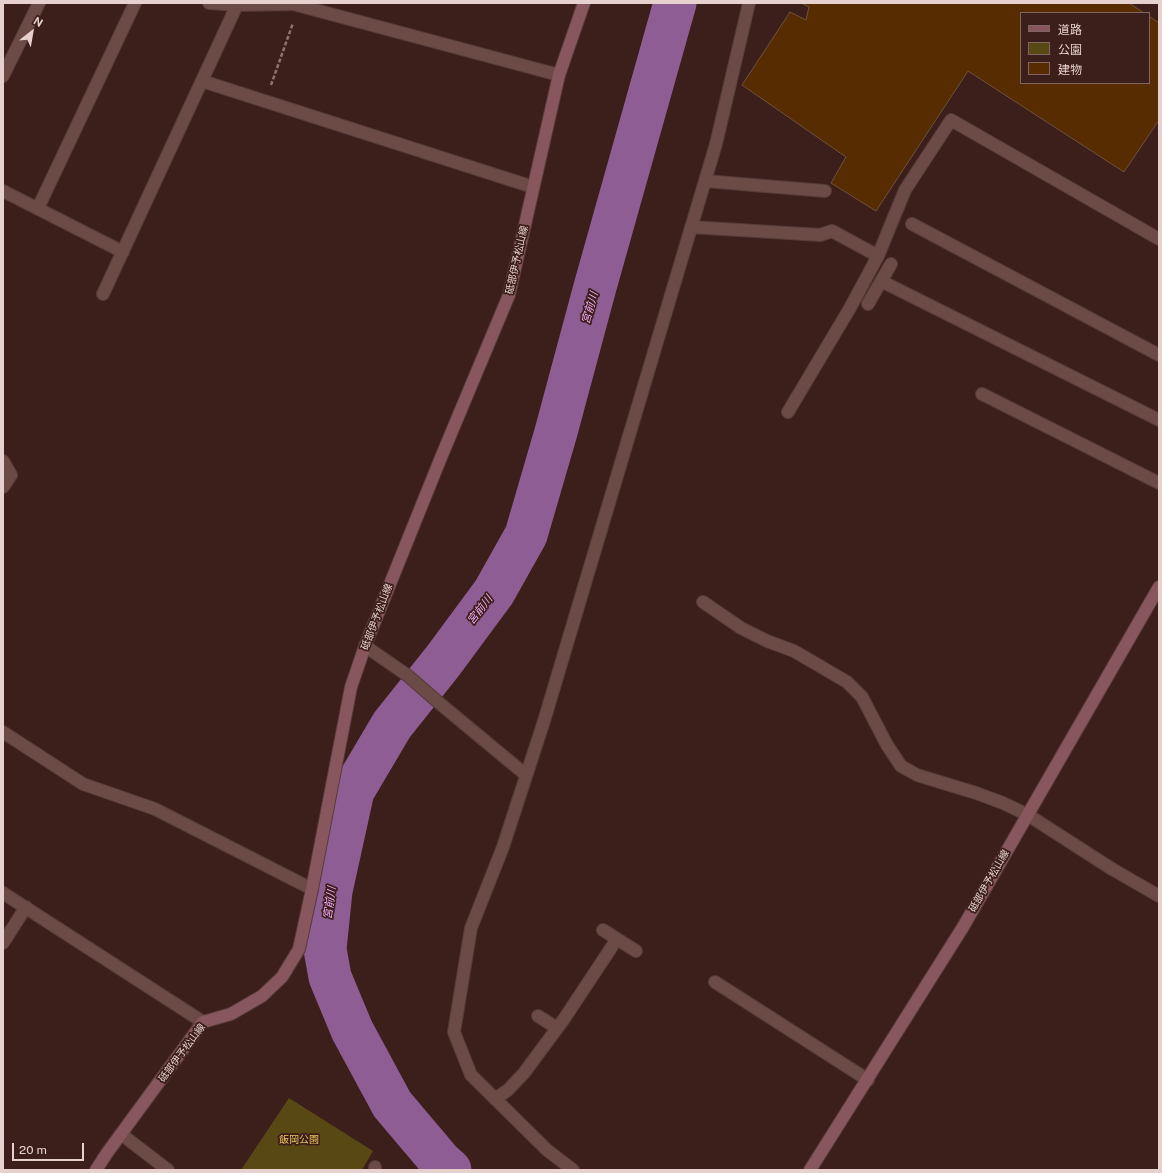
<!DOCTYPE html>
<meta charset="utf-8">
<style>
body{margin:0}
#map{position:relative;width:1162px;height:1173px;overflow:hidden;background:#3c1e1a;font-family:"Public Sans","Noto Sans JP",sans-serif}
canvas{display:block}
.frame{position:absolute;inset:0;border:4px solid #e7d1ce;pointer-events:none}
.legend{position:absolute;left:1020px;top:12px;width:130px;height:72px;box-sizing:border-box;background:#3c1e1a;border:1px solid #806662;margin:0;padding:5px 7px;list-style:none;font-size:12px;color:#e7d1ce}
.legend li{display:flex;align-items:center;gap:8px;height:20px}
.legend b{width:20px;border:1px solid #806662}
.north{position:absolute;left:12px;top:12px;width:40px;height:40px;-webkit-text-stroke:3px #3c1e1a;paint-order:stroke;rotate:31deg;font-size:11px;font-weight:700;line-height:16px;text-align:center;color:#e7d1ce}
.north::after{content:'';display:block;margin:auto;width:14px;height:18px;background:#e7d1ce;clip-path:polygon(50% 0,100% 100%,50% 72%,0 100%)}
.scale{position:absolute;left:12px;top:1143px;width:72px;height:18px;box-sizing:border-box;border:2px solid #e7d1ce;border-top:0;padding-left:5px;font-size:12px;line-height:14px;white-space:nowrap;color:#e7d1ce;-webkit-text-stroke:3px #3c1e1a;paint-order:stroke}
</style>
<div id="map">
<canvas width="1162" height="1173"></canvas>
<div class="frame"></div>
<ul class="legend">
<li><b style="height:5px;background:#88575d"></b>道路</li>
<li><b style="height:11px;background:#584814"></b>公園</li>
<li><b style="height:11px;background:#562c00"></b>建物</li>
</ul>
<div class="north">N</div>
<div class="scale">20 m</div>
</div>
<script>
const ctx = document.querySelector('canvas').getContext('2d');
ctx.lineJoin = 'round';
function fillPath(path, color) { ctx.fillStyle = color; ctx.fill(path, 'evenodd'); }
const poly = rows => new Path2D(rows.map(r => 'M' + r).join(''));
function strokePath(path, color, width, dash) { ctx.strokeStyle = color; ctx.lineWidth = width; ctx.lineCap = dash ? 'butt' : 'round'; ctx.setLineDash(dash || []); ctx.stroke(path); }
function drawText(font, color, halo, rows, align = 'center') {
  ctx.font = font + ' "Public Sans","Noto Sans JP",sans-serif'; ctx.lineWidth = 3.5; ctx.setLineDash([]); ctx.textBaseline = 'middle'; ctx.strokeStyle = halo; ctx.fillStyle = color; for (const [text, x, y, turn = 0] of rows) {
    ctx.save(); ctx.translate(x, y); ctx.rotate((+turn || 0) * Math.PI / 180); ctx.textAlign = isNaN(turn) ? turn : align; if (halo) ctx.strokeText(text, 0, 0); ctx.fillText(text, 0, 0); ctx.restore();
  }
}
fillPath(poly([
 [289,1098,373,1151,362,1170,241,1170]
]), '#584814');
strokePath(poly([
 [450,1170,441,1162,392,1104,352,1030,330,977,325,949,331,891,353,791,392,725,443,661,494,592,526,535,556,432,595,287,675,3]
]), '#8d5d93', 43);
const building = poly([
 [801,3,1129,3,1144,13,1021,13,1021,83,1149,83,1149,16,1159,23,1159,120,1124,172,968,71,876,211,831,183,846,157,742,85,790,12,806,20,809,7,801,3]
]);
fillPath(building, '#562c00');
strokePath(building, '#6e533e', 1);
const street = poly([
 [209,3,237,5,293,4,559,75],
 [3,76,39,3],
 [202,81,533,187],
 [705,181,825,191],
 [3,191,123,252],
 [38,208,135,3],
 [912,224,1159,355],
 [691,227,820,235,832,231,878,256],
 [881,281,1159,420],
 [103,294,237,5],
 [868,304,891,264],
 [982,394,1159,483],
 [788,412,850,308,878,256,905,190,951,120,1159,239],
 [3,461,11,475,3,487],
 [703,602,741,628,767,641,794,651,847,682,862,697,887,745,901,766,917,775,976,793,1003,803,1028,815,1112,869,1159,896],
 [365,646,407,675,438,702,526,775],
 [3,732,83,784,155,809,312,889],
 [3,893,203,1022],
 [603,930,636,951],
 [3,943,26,907],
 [715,982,868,1080],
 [538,1016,557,1028],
 [495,1099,508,1090,524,1073,564,1019,617,939],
 [121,1134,168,1170],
 [375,1170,375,1167],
 [573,1170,547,1150,471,1075,454,1032,471,928,503,847,544,721,716,144,749,3]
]);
const secondary = poly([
 [96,1170,107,1153,203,1022,231,1014,262,996,282,977,299,949,312,889,351,687,365,646,442,455,509,295,559,75,584,3],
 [810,1170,963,927,1159,587]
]);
strokePath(street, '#553b39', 14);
strokePath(secondary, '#553b39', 14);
strokePath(poly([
 [271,85,293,23]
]), '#8e7471', 2.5, [4, 2]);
strokePath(street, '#6c4a45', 12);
strokePath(secondary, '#88575d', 12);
drawText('10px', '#e7d1ce', '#3c1e1a', [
 ["砥部伊予松山線",517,260,-77],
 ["砥部伊予松山線",377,617,-69],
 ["砥部伊予松山線",989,881,-60],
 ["砥部伊予松山線",182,1053,-53]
]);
drawText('10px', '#e7c55b', '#3c1e1a', [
 ["飯岡公園",299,1140]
]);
drawText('italic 11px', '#f4adfc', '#3c1e1a', [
 ["宮前川",590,308,-74],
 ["宮前川",480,610,-52],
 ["宮前川",330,903,-82]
]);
</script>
